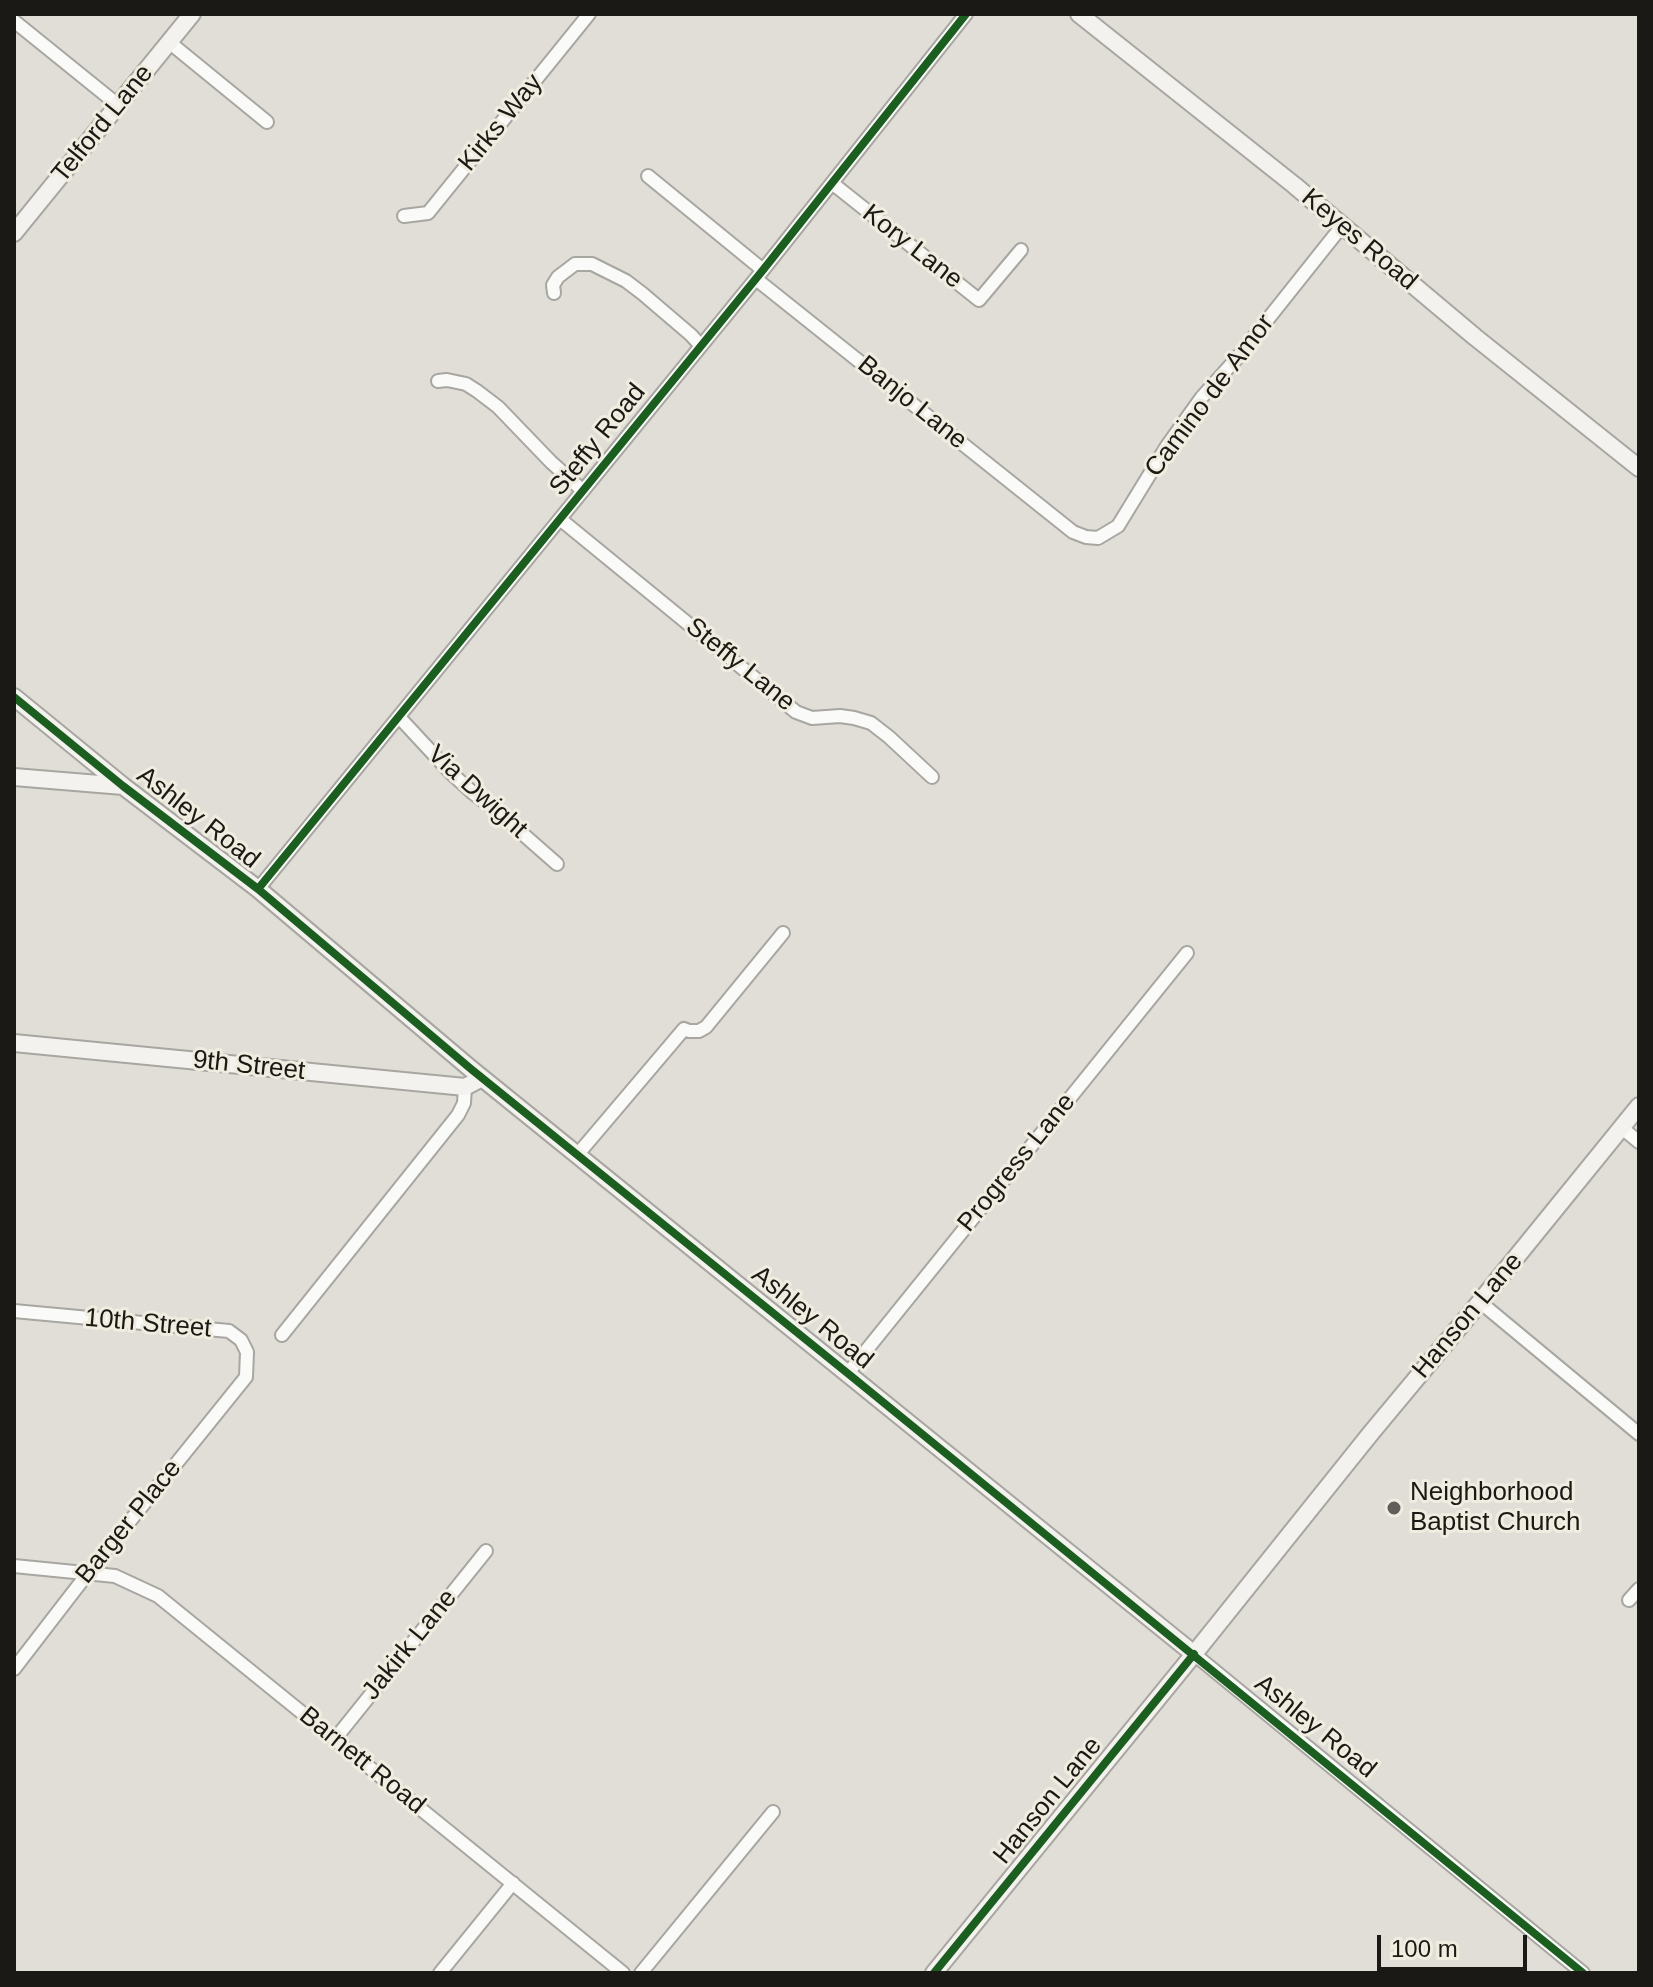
<!DOCTYPE html>
<style>
body{margin:0}
#map{position:relative;width:1653px;height:1987px;overflow:hidden;background:#e0ded6;font-family:Helvetica,sans-serif}
canvas{display:block}
.frame{position:absolute;inset:0;border:16px solid #1a1915;pointer-events:none}
.scale{position:absolute;left:1377px;top:1935px;width:150px;height:36px;box-sizing:border-box;border:4px solid #1a1915;border-top:0;padding-left:10px;font-size:24px;line-height:28px;white-space:nowrap;color:#1a1915;-webkit-text-stroke:6px #f0ede0;paint-order:stroke}
</style>
<div id="map">
<canvas width="1653" height="1987"></canvas>
<div class="frame"></div>
<div class="scale">100 m</div>
</div>
<script>
const ctx = document.querySelector('canvas').getContext('2d');
ctx.lineJoin = 'round';
const poly = rows => new Path2D(rows.map(r => 'M' + r).join(''));
function strokePath(path, color, width, dash) { ctx.strokeStyle = color; ctx.lineWidth = width; ctx.lineCap = dash ? 'butt' : 'round'; ctx.setLineDash(dash || []); ctx.stroke(path); }
function drawText(font, color, halo, rows, align = 'center') {
  ctx.font = font + ' Helvetica,sans-serif'; ctx.lineWidth = 6; ctx.setLineDash([]); ctx.textBaseline = 'middle'; ctx.strokeStyle = halo; ctx.fillStyle = color; for (const [text, x, y, turn = 0] of rows) {
    ctx.save(); ctx.translate(x, y); ctx.rotate((+turn || 0) * Math.PI / 180); ctx.textAlign = isNaN(turn) ? turn : align; if (halo) ctx.strokeText(text, 0, 0); ctx.fillText(text, 0, 0); ctx.restore();
  }
}
const street = poly([
 [14,21,118,105],
 [169,42,267,122],
 [648,176,763,270],
 [832,183,979,300,1021,250],
 [404,216,428,213,589,14],
 [756,279,1073,532,1086,537,1098,538,1118,526,1167,446,1202,397,1237,358,1342,226],
 [554,293,553,285,558,277,575,264,592,264,626,281,643,294,691,335,701,346],
 [438,381,447,380,466,384,477,391,498,407,551,462,583,491],
 [560,519,796,712,812,718,840,716,854,718,871,723,889,737,932,777],
 [399,717,451,773,473,793,499,813,557,864],
 [258,889,763,270,966,14],
 [1622,1128,1639,1142],
 [578,1154,684,1029,689,1031,699,1031,706,1027,783,933],
 [1480,1302,1639,1434],
 [14,1311,229,1331,241,1340,247,1352,246,1377,88,1573,14,1669],
 [282,1335,458,1115,464,1103,465,1087],
 [848,1373,1187,953],
 [14,1566,115,1576,158,1596,623,1973],
 [1629,1600,1639,1589],
 [1194,1654,1583,1973],
 [335,1739,486,1551],
 [440,1973,513,1883],
 [641,1973,773,1812]
]);
const secondary = poly([
 [1079,14,1294,185,1475,337,1639,468],
 [14,233,192,14],
 [14,697,123,786,258,889,471,1069,1194,1654],
 [14,777,123,786],
 [14,1043,465,1087,482,1078],
 [934,1973,1194,1654,1371,1433,1475,1308,1639,1106]
]);
strokePath(street, '#a7a6a1', 16);
strokePath(secondary, '#a7a6a1', 20);
strokePath(street, '#fafaf9', 12);
strokePath(secondary, '#f4f2ee', 16);
strokePath(poly([
 [14,697,123,786,258,889,471,1069,851,1376,1583,1973],
 [258,889,763,270,966,14],
 [934,1973,1194,1654]
]), '#1b5e20', 8);
for (const [x, y, r, color] of [
 [1394,1508,8,"#5f5e59"]
]) { const dot = new Path2D(); dot.arc(x, y, r, 0, 2 * Math.PI); ctx.fillStyle = color; ctx.fill(dot); strokePath(dot, '#f0ede0', 3); }
drawText('26px', '#1a1915', '#f0ede0', [
 ["Kirks Way",501,123,-51],
 ["Telford Lane",103,124,-51],
 ["Keyes Road",1359,240,40],
 ["Kory Lane",912,247,38],
 ["Camino de Amor",1210,396,-53],
 ["Banjo Lane",912,403,39],
 ["Steffy Road",598,440,-51],
 ["Steffy Lane",740,665,39],
 ["Via Dwight",477,792,42],
 ["Ashley Road",198,818,38],
 ["9th Street",249,1066,6],
 ["Progress Lane",1017,1163,-51],
 ["Hanson Lane",1468,1316,-50],
 ["Ashley Road",812,1318,39],
 ["10th Street",148,1324,5],
 ["Barger Place",129,1522,-51],
 ["Jakirk Lane",410,1645,-51],
 ["Ashley Road",1315,1727,39],
 ["Barnett Road",362,1761,39],
 ["Hanson Lane",1048,1801,-51]
]);
drawText('26px', '#1a1915', '#f0ede0', [
 ["Neighborhood",1410,1493],
 ["Baptist Church",1410,1523]
], 'left');
</script>
